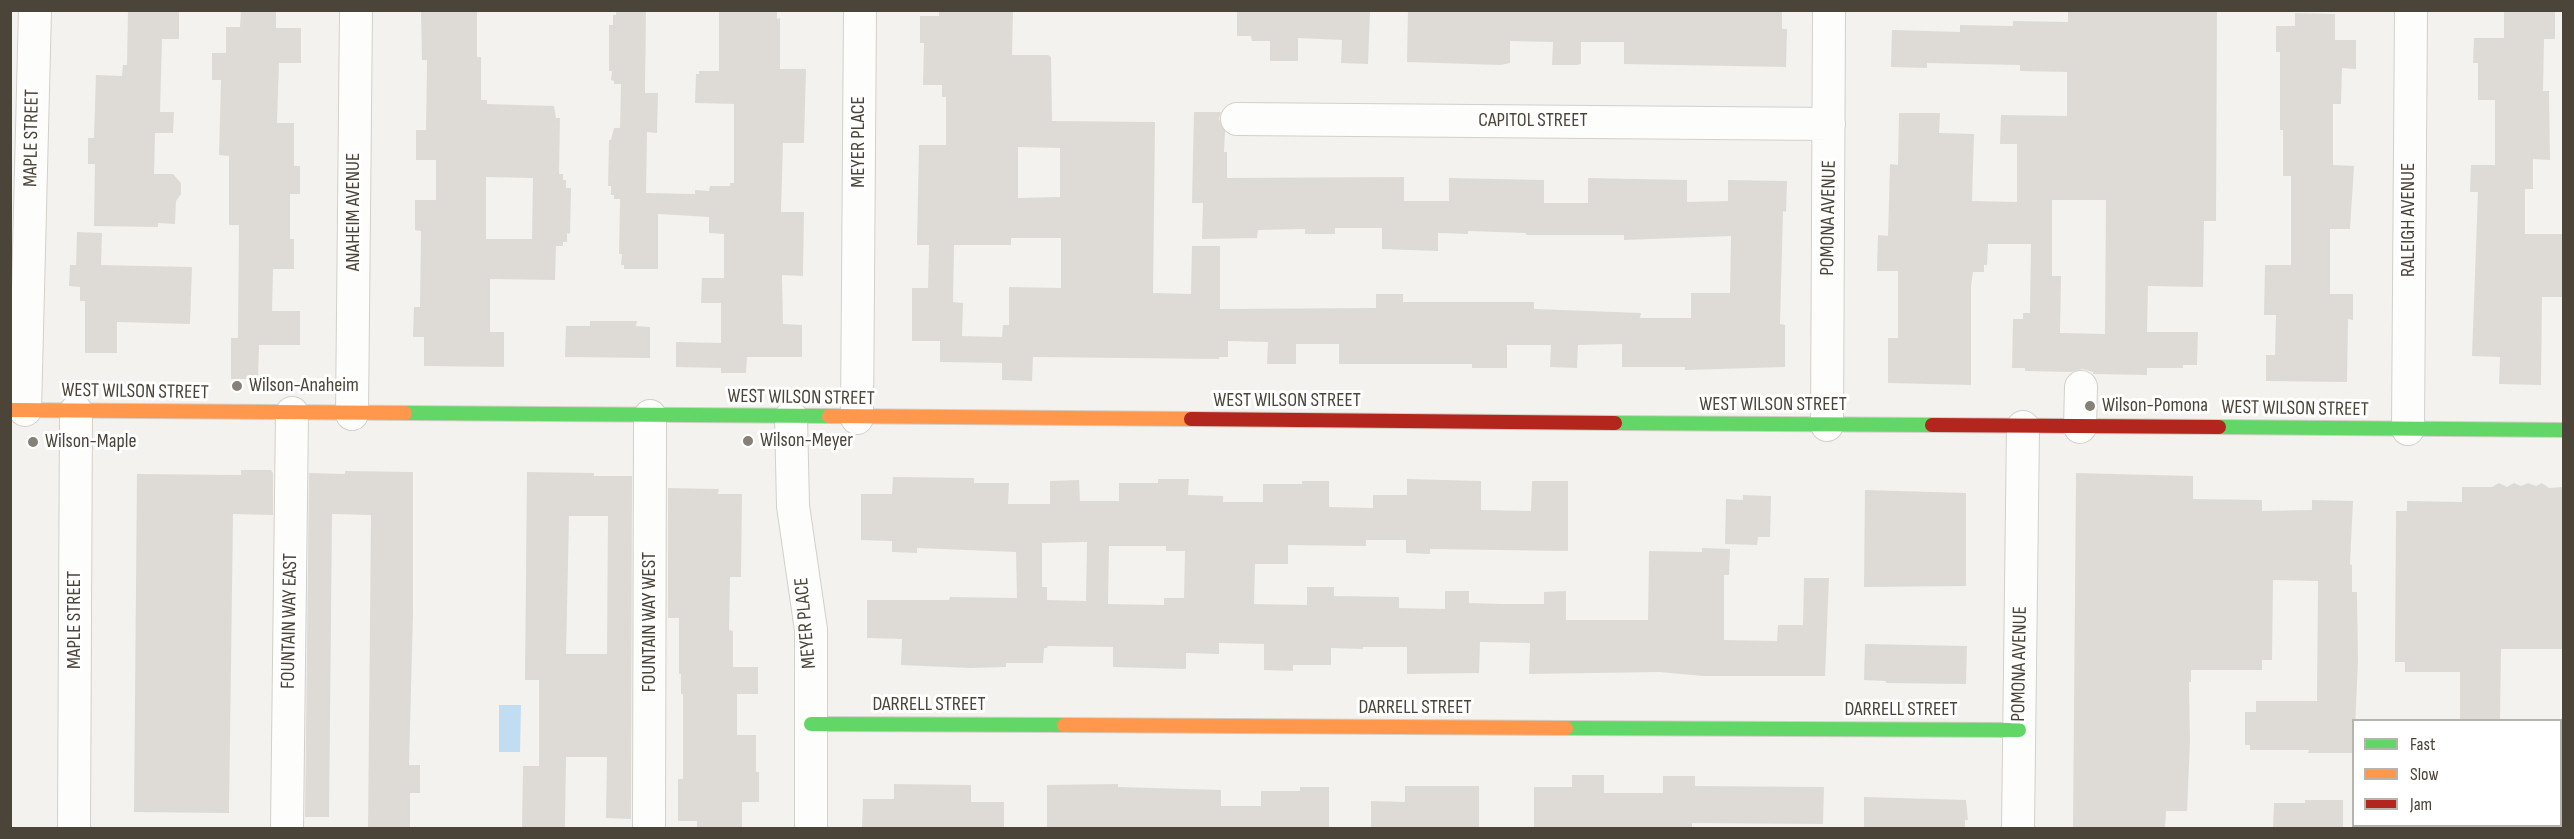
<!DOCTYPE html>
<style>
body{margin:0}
#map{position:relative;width:2574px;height:839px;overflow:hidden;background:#f4f2ee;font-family:"Sofia Sans Condensed",sans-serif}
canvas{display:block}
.frame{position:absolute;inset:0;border:12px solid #4b4439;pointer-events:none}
.legend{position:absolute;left:2352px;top:719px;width:210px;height:108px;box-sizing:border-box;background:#fff;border:2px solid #b7b4b0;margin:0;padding:8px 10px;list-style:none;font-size:18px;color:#4b4439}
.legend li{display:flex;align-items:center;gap:12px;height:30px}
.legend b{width:30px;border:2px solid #b7b4b0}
</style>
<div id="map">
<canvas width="2574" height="839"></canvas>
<div class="frame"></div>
<ul class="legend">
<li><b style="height:8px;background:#63d668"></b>Fast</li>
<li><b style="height:8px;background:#ff974d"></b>Slow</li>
<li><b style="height:8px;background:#b3261e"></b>Jam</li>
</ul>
</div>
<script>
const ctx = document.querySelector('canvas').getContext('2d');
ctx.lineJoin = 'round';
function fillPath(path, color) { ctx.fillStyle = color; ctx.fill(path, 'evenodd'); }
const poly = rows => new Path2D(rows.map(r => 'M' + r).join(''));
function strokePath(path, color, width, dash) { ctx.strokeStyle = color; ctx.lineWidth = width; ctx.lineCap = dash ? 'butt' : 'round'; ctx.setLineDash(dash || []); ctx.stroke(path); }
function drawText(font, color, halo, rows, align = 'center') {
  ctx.font = font + ' "Sofia Sans Condensed",sans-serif'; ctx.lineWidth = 6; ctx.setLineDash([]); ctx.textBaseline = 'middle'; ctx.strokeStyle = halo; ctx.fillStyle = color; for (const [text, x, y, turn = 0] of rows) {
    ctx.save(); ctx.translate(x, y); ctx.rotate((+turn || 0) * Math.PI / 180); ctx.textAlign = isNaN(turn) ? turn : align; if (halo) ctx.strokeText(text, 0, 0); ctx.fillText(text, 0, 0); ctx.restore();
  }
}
fillPath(poly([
 [499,705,521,705,520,752,499,752]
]), '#c0ddf1');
fillPath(poly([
 [128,10,179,10,179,39,162,39,160,112,174,112,173,133,155,133,154,174,173,174,181,183,181,194,176,201,175,224,158,223,158,227,94,226,95,164,88,164,88,138,94,138,96,75,122,76,123,65,127,65],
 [241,10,276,10,276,28,301,28,301,63,279,63,277,123,294,123,294,166,300,166,300,194,290,194,290,239,294,239,294,269,273,269,272,311,300,311,300,345,259,345,258,379,231,379,231,338,238,338,239,225,229,225,229,156,219,155,221,80,212,80,212,53,226,53,226,27,240,27],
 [421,10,477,10,477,57,481,57,481,100,487,100,487,104,554,106,556,118,560,118,559,174,563,174,563,180,566,180,566,188,571,188,570,234,567,233,567,242,563,242,563,246,556,246,555,280,490,279,490,332,504,332,504,367,424,366,424,337,413,337,414,307,420,307,421,231,415,230,415,200,436,200,436,160,416,160,416,130,426,130,427,60,422,60],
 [486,177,533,178,532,239,486,239],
 [646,10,645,93,658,93,657,133,647,132,646,193,695,194,695,190,709,191,710,186,730,186,730,183,734,183,734,104,695,103,696,74,699,74,699,71,719,71,719,10,777,10,777,19,780,18,780,69,806,69,804,143,783,143,781,212,804,212,803,276,782,275,783,324,802,325,802,357,747,357,746,373,721,373,721,368,676,367,676,342,721,343,721,303,701,303,702,278,724,278,724,234,709,233,709,217,658,214,658,269,624,269,624,265,621,265,622,254,619,254,620,199,614,199,614,195,611,195,611,186,608,186,609,140,611,140,614,128,620,128,621,84,614,84,614,81,611,80,612,71,609,71,609,25,613,25,613,15,616,15,616,12],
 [939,10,1013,10,1012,55,1048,55,1051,57,1052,121,1155,122,1153,293,1191,294,1192,246,1220,246,1220,309,1376,308,1376,294,1403,294,1403,302,1534,302,1534,309,1641,313,1640,318,1691,318,1691,293,1730,293,1731,236,1624,240,1624,235,1526,235,1526,233,1468,231,1468,234,1438,233,1438,251,1382,249,1382,228,1335,228,1335,234,1305,234,1305,229,1258,230,1257,238,1202,239,1203,203,1192,203,1194,112,1221,112,1219,119,1225,131,1224,152,1227,152,1227,178,1404,177,1404,201,1449,201,1449,178,1544,180,1544,203,1588,203,1588,178,1687,180,1687,202,1728,201,1728,180,1787,181,1786,212,1783,211,1780,324,1785,325,1785,367,1685,370,1685,367,1622,367,1622,344,1578,345,1577,368,1550,367,1551,345,1507,345,1507,368,1472,368,1472,364,1339,364,1339,344,1296,344,1296,364,1267,364,1268,342,1228,341,1228,357,1219,357,1219,359,1033,357,1032,381,1002,380,1002,363,940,362,940,341,912,341,912,288,928,288,929,245,917,245,919,145,946,145,946,97,942,97,942,85,923,85,924,43,920,43,920,16,939,16],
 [1018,147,1060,148,1060,197,1018,198],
 [1011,238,1061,238,1061,288,1009,287,1009,325,1003,325,1002,337,962,336,963,303,953,302,954,245,1011,245],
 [1237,10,1370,11,1368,64,1341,63,1342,40,1298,38,1298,61,1270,61,1270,41,1252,41,1251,36,1237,36],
 [1408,10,1782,10,1782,29,1787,29,1786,67,1624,64,1624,42,1581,42,1581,64,1577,65,1552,65,1553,42,1510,41,1510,63,1501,65,1407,62],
 [2068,10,2217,10,2216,221,2204,221,2203,287,2148,286,2147,332,2198,332,2197,365,2183,365,2183,368,2147,368,2147,375,2093,374,2093,372,2082,369,2072,372,2025,371,2025,368,2012,368,2013,319,2023,319,2023,313,2030,313,2031,244,1988,244,1987,265,1984,265,1984,272,1973,272,1971,286,1971,385,1888,383,1888,338,1898,338,1898,271,1877,271,1878,235,1888,236,1890,164,1898,165,1899,113,1940,113,1939,133,1974,134,1972,201,2017,202,2017,144,2000,144,2001,115,2067,116,2067,72,2020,71,2020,65,1927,63,1927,68,1891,67,1892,30,1960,32,1960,25,2013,26,2013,21,2068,22],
 [2052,200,2106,200,2105,334,2060,333,2061,276,2052,276],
 [2504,10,2555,11,2555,39,2544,39,2543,91,2549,91,2550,160,2533,159,2533,189,2525,189,2525,234,2564,234,2564,297,2542,297,2541,385,2499,384,2500,357,2472,356,2478,192,2470,192,2471,165,2495,165,2495,100,2478,100,2478,63,2473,63,2474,38,2504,38],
 [2295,13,2335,14,2335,40,2356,40,2356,69,2342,68,2341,104,2333,104,2333,165,2354,166,2350,229,2330,229,2330,294,2353,294,2353,320,2348,319,2347,382,2266,381,2266,355,2275,355,2276,315,2264,315,2265,265,2291,265,2291,176,2283,176,2283,130,2280,130,2280,52,2276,52,2276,26,2295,26],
 [77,232,102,233,101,265,192,267,190,324,117,322,117,353,85,353,85,301,80,301,80,287,69,286,70,265,76,265],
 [590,321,637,321,636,326,650,327,650,358,565,357,566,326,590,326],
 [241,470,271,470,273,473,273,515,233,514,229,813,134,812,137,474,241,475],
 [345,471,413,472,413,612,409,765,420,765,420,793,410,793,410,828,368,828,371,515,332,514,329,817,305,817,309,473,345,474],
 [527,472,594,473,594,476,632,476,631,819,606,818,607,757,566,757,565,828,522,828,523,766,539,766,539,680,525,680],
 [569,516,608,516,607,654,566,654],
 [2076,473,2193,476,2193,499,2262,500,2262,511,2312,510,2312,500,2353,501,2350,564,2352,565,2352,592,2357,592,2358,661,2354,753,2308,753,2309,750,2250,750,2250,745,2245,745,2245,712,2256,712,2256,701,2317,701,2318,581,2273,580,2272,660,2262,660,2262,670,2191,670,2191,682,2189,682,2190,741,2187,811,2166,811,2165,828,2073,828],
 [893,477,974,478,974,483,1009,483,1008,504,1050,504,1050,481,1079,480,1080,501,1119,501,1119,483,1158,483,1158,479,1189,479,1188,495,1223,496,1223,502,1263,502,1263,484,1302,484,1302,481,1329,481,1329,507,1373,508,1373,495,1407,495,1407,479,1481,481,1481,510,1531,511,1532,481,1568,481,1568,551,1430,549,1430,554,1406,553,1406,540,1366,540,1366,546,1288,545,1288,564,1255,564,1254,604,1307,605,1307,587,1334,587,1334,596,1399,597,1399,608,1445,609,1445,591,1469,591,1469,603,1502,604,1544,604,1544,592,1566,591,1566,620,1648,620,1649,551,1702,552,1702,548,1730,549,1729,575,1724,575,1724,640,1777,641,1778,625,1803,625,1804,578,1829,578,1825,676,1703,676,1659,672,1529,674,1530,643,1480,642,1479,673,1407,674,1407,647,1363,647,1363,649,1331,648,1331,665,1293,665,1293,671,1264,670,1264,644,1219,643,1219,654,1186,653,1186,669,1113,667,1113,647,1048,646,1047,648,1044,648,1043,663,1006,663,1006,667,970,668,901,665,902,639,867,638,867,600,949,600,950,597,1017,598,1016,552,917,548,917,553,892,552,892,541,861,540,861,494,892,494],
 [1087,542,1086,601,1047,600,1047,587,1042,587,1042,543],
 [1109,546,1166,546,1166,551,1185,551,1184,598,1164,598,1164,605,1108,604],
 [2499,483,2507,487,2514,483,2521,486,2528,483,2536,486,2542,483,2549,488,2564,487,2564,649,2501,649,2500,720,2460,720,2460,672,2405,672,2405,662,2395,662,2396,511,2407,511,2407,501,2462,502,2462,487,2492,487],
 [668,488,719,489,718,494,742,494,741,577,730,577,729,630,733,631,733,667,758,667,758,694,737,694,737,735,756,735,756,772,759,772,759,802,742,802,742,828,697,828,697,821,678,821,678,779,683,779,683,694,681,694,681,674,679,674,679,618,668,618],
 [1865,490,1966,493,1966,586,1864,587],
 [1743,495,1771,496,1770,537,1758,537,1757,545,1725,544,1726,499,1743,500],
 [1865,644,1967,646,1966,684,1886,683,1886,681,1864,680],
 [1572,775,1604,775,1604,793,1663,793,1663,776,1695,776,1695,786,1824,787,1823,824,1692,823,1692,828,1534,828,1534,787,1572,787],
 [894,784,971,785,971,802,1004,802,1004,828,862,828,863,799,894,799],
 [1118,784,1118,787,1221,790,1221,806,1261,806,1261,791,1300,791,1300,787,1329,787,1329,828,1047,828,1047,785],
 [1405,786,1479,786,1479,828,1371,828,1371,801,1405,802],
 [1864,797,1966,800,1968,820,1965,820,1965,828,1864,828],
 [2305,800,2343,800,2343,828,2273,828,2274,803,2305,803]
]), '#dedbd6');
const street = poly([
 [1237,119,1829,124],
 [25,410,35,10],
 [352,414,356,10],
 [791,417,793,506,811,630,811,828],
 [857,418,860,10],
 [1827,425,1829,10],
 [2080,427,2081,387],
 [2408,429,2411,10],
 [74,828,76,411],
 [287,828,292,413],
 [649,828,650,416],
 [2018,828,2023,427]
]);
const fast = poly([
 [405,413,829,416],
 [1615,423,1932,425],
 [2219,427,2564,430],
 [811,724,1064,725],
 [1566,728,2019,730]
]);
const slow = poly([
 [10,410,405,413],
 [829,416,1191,419],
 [1064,725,1566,728]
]);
const jam = poly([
 [1191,419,1615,423],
 [1932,425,2219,427]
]);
strokePath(street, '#d2d0cb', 34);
strokePath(fast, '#d3cfc5', 16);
strokePath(slow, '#d3cfc5', 16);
strokePath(jam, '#d3cfc5', 16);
strokePath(street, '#fdfdfc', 32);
strokePath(fast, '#63d668', 14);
strokePath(slow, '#ff974d', 14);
strokePath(jam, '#b3261e', 14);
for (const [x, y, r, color] of [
 [237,386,6,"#868178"],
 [2090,406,6,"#868178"],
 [748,441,6,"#868178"],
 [33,442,6,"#868178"]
]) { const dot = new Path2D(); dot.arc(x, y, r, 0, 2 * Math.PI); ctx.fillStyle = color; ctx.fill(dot); strokePath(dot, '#fff', 2); }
drawText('20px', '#4b4439', '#fff', [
 ["CAPITOL STREET",1533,121],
 ["MAPLE STREET",32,138,-89],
 ["MEYER PLACE",859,142,-90],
 ["ANAHEIM AVENUE",354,212,-90],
 ["POMONA AVENUE",1829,218,-89],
 ["RALEIGH AVENUE",2409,220,-90],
 ["WEST WILSON STREET",135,392,1],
 ["WEST WILSON STREET",801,398,1],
 ["WEST WILSON STREET",1287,401],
 ["WEST WILSON STREET",1773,405],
 ["WEST WILSON STREET",2295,409,1],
 ["MAPLE STREET",75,620,-90],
 ["FOUNTAIN WAY EAST",290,621,-89],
 ["FOUNTAIN WAY WEST",650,622,-90],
 ["MEYER PLACE",806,623,-95],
 ["POMONA AVENUE",2020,664,-89],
 ["DARRELL STREET",929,705],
 ["DARRELL STREET",1415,708],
 ["DARRELL STREET",1901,710]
]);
drawText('20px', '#4b4439', '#fff', [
 ["Wilson-Anaheim",249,386],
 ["Wilson-Pomona",2102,406],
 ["Wilson-Meyer",760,441],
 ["Wilson-Maple",45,442]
], 'left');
</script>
